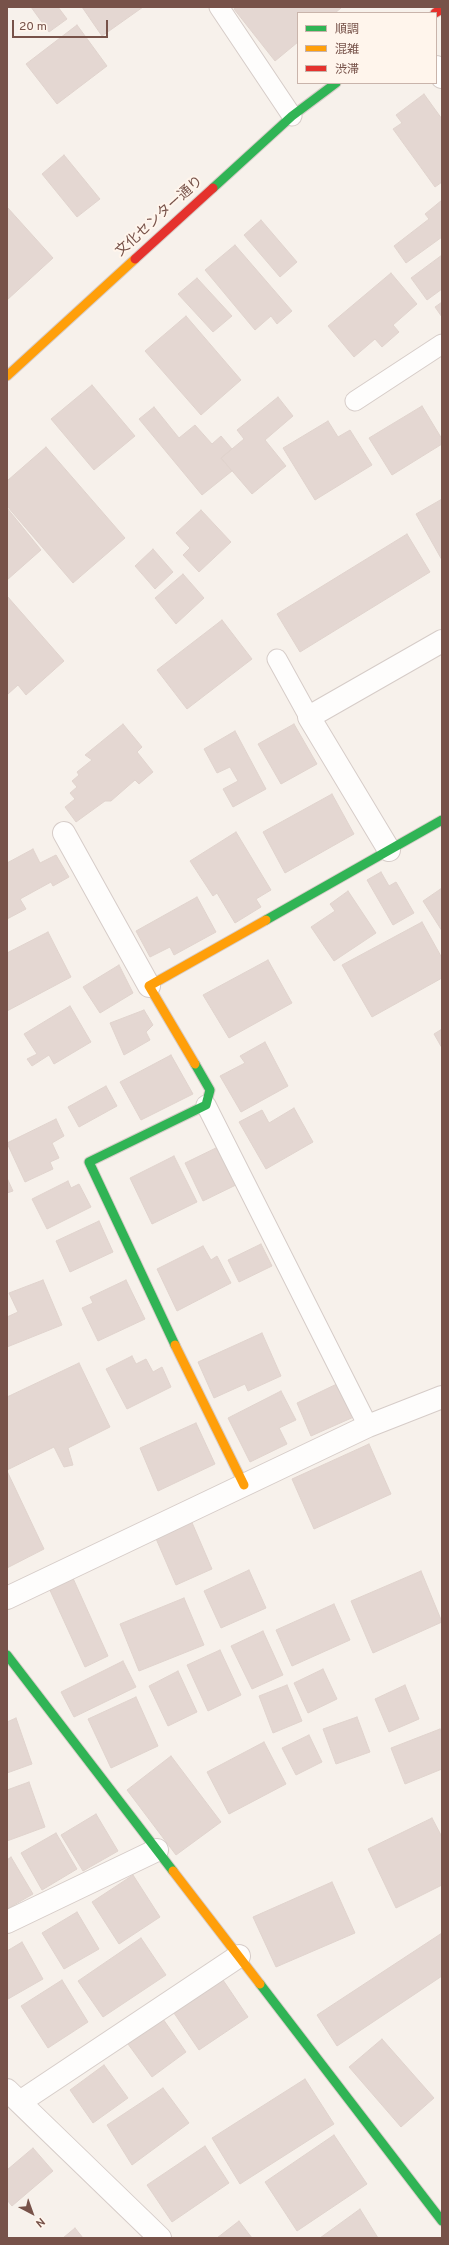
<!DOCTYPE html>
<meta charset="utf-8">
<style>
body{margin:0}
#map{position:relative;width:449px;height:2245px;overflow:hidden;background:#f7f1eb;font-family:Overpass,"Noto Sans JP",sans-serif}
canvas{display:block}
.frame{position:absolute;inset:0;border:8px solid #775249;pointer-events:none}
.legend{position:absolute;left:297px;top:12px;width:140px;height:72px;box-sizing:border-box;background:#fff5ec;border:1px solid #c9b4ab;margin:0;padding:5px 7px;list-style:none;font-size:12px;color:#775249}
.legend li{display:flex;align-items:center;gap:8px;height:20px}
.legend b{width:20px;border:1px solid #c9b4ab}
.north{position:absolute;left:12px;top:2193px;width:40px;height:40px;-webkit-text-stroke:3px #fff5ec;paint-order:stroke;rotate:139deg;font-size:11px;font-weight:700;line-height:16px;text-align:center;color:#775249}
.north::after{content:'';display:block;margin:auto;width:14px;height:18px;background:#775249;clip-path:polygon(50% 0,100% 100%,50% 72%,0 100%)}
.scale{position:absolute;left:12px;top:20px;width:96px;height:18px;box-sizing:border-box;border:2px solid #775249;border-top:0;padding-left:5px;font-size:12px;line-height:14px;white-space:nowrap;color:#775249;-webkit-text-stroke:3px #fff5ec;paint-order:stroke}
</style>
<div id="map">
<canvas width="449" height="2245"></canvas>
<div class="frame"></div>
<ul class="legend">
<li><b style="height:5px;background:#30b455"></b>順調</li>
<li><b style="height:5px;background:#ff9f0a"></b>混雑</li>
<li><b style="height:5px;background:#e5322d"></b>渋滞</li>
</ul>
<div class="north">N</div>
<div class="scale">20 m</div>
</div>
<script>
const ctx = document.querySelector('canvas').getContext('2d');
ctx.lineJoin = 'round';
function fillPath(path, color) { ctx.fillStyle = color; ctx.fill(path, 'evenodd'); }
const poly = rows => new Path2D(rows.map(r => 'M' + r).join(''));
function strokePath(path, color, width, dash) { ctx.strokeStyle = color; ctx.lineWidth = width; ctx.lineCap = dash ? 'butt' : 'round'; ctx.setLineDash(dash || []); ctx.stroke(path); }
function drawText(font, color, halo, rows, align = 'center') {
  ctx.font = font + ' Overpass,"Noto Sans JP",sans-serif'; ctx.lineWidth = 4; ctx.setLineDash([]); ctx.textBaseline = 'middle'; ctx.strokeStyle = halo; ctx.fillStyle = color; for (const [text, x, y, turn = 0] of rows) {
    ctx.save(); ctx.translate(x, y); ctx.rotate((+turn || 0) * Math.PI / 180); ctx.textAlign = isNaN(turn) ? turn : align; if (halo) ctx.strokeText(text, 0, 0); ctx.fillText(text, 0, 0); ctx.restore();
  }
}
const building = poly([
 [31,7,58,7,67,19,49,32,31,7],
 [82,7,143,7,102,36,82,7],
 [237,7,341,7,341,8,335,13,298,13,298,42,275,61,234,9,237,7],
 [77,25,107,66,57,104,26,64,77,25],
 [424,94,442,119,442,182,435,187,393,129,402,123,396,115,424,94],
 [64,155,100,199,77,217,42,174,64,155],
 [442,200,442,237,406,263,394,246,429,219,425,214,442,200],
 [7,207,53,258,7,300,7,207],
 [261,220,297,262,280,277,244,235,261,220],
 [235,245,292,311,277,324,271,316,255,330,205,270,235,245],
 [442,255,442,289,427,300,411,278,442,255],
 [391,273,417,304,393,325,399,332,382,347,375,339,354,357,328,326,391,273],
 [197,278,232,316,213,332,178,294,197,278],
 [442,302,442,317,435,307,442,302],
 [186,316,241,380,201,415,145,351,186,316],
 [92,385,135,436,94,470,51,419,92,385],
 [278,397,293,416,265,440,286,466,252,494,221,458,244,439,237,430,278,397],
 [422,406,442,439,442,444,392,475,369,438,422,406],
 [154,407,179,438,195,425,212,444,221,436,232,449,221,458,232,471,202,495,139,419,154,407],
 [328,421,338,437,350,430,372,465,315,500,283,448,328,421],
 [46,447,125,538,73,583,7,506,7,481,46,447],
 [442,499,442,560,416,514,442,499],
 [7,508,41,550,7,580,7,508],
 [201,510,231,542,199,572,183,555,190,548,176,533,201,510],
 [407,534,430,572,300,652,277,614,407,534],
 [153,549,173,572,155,589,135,566,153,549],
 [183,574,204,598,176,624,155,598,183,574],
 [7,596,64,661,26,695,18,685,8,694,7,692,7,596],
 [222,620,252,659,187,709,157,670,222,620],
 [123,724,142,747,137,752,153,772,139,784,135,780,111,801,105,801,76,822,65,807,75,799,70,793,77,787,72,781,79,775,77,772,92,760,85,755,123,724],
 [294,724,317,764,281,784,258,744,294,724],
 [235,731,266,789,233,807,223,789,238,781,230,767,217,773,204,749,235,731],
 [332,794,354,834,285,873,263,832,332,794],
 [236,832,271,890,256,899,261,907,235,923,217,893,213,896,190,861,236,832],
 [33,849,40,863,56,855,69,877,53,886,51,882,20,899,26,909,7,919,7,863,33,849],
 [381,872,389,886,396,882,414,913,393,925,367,880,381,872],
 [442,888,442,931,423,901,442,888],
 [348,891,376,933,334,961,311,927,335,911,330,904,348,891],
 [197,897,216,932,174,955,170,947,150,957,136,931,197,897],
 [422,922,442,958,442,978,372,1017,342,965,422,922],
 [48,932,71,977,7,1011,7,953,48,932],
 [268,960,292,1003,229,1038,203,995,268,960],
 [119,965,133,993,100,1013,83,987,119,965],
 [70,1006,91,1042,54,1064,49,1055,32,1066,27,1059,37,1054,24,1034,70,1006],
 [144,1010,153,1025,146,1032,150,1040,124,1055,110,1023,144,1010],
 [442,1029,442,1048,434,1034,442,1029],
 [265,1042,288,1086,241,1112,220,1076,245,1063,240,1056,265,1042],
 [171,1055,193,1094,141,1120,120,1082,171,1055],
 [106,1086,117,1106,79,1127,68,1107,106,1086],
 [294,1108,313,1142,266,1169,239,1122,262,1110,269,1123,294,1108],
 [56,1119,64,1136,52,1143,59,1158,50,1162,53,1169,25,1182,7,1143,56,1119],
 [222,1145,240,1183,203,1201,185,1163,222,1145],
 [174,1156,197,1202,152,1224,130,1178,174,1156],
 [7,1178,13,1191,7,1193,7,1178],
 [68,1181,71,1188,79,1184,91,1207,47,1229,32,1199,68,1181],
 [99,1221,113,1252,70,1272,56,1241,99,1221],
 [261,1244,272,1266,239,1282,228,1260,261,1244],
 [203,1246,211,1260,217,1256,231,1283,177,1311,157,1269,203,1246],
 [43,1280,62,1325,7,1347,7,1317,18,1312,9,1293,43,1280],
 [126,1280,145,1319,98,1341,82,1308,93,1303,90,1297,126,1280],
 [262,1333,281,1376,248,1391,245,1384,214,1398,198,1362,262,1333],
 [132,1356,136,1364,146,1359,153,1372,162,1367,171,1387,127,1409,106,1369,132,1356],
 [79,1363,110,1427,68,1448,73,1465,64,1467,54,1447,7,1470,7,1397,79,1363],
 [341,1382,356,1416,311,1436,297,1403,341,1382],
 [281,1391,296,1420,279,1428,287,1444,250,1462,228,1418,281,1391],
 [196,1423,215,1464,158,1491,140,1448,196,1423],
 [369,1444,391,1494,314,1529,292,1479,369,1444],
 [7,1471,44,1549,7,1568,7,1471],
 [190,1518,212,1569,176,1585,154,1534,190,1518],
 [249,1570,266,1608,221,1628,204,1591,249,1570],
 [421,1571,442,1622,373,1653,351,1601,421,1571],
 [72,1576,108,1656,85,1667,48,1586,72,1576],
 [184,1598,204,1645,139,1671,120,1624,184,1598],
 [334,1604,350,1640,292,1666,276,1630,334,1604],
 [263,1631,283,1675,252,1689,231,1646,263,1631],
 [220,1650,241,1695,208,1711,187,1665,220,1650],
 [123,1661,136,1687,74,1717,61,1692,123,1661],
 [323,1669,337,1699,308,1713,294,1683,323,1669],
 [178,1671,197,1712,168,1726,149,1686,178,1671],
 [287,1685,302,1721,273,1733,259,1696,287,1685],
 [405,1685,419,1719,389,1732,375,1699,405,1685],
 [136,1697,158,1746,111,1768,88,1719,136,1697],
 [357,1717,370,1752,336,1764,323,1729,357,1717],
 [16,1718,32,1764,7,1773,7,1722,16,1718],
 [440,1729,442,1734,442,1769,405,1784,391,1748,440,1729],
 [309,1735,322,1762,296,1775,282,1748,309,1735],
 [264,1742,286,1784,229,1814,207,1772,264,1742],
 [171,1756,221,1822,176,1855,127,1790,171,1756],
 [29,1782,45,1827,7,1841,7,1790,29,1782],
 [96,1814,118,1851,83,1871,61,1835,96,1814],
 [432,1818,442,1837,442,1885,396,1908,368,1849,432,1818],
 [56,1833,77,1869,42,1890,21,1853,56,1833],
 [11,1857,33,1894,7,1909,7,1860,11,1857],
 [133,1875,160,1917,119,1944,92,1902,133,1875],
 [332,1882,355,1933,276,1967,253,1917,332,1882],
 [77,1912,99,1949,64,1969,42,1933,77,1912],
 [442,1933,442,1976,337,2046,317,2015,442,1933],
 [141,1938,166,1975,103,2017,78,1981,141,1938],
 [22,1942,43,1979,8,1999,7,1951,22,1942],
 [62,1980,88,2022,48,2048,21,2006,62,1980],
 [223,1980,248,2017,199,2050,174,2013,223,1980],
 [163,2019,186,2052,152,2077,128,2044,163,2019],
 [382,2039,434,2098,401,2127,349,2067,382,2039],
 [104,2065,128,2098,93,2123,70,2090,104,2065],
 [305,2079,334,2124,240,2184,212,2138,305,2079],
 [163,2088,189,2123,132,2165,107,2125,163,2088],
 [334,2135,367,2184,297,2231,265,2182,334,2135],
 [205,2146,229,2183,172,2222,147,2185,205,2146],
 [33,2148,53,2171,12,2206,7,2200,7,2170,33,2148],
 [360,2209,378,2238,320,2238,360,2209],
 [239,2221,252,2238,217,2238,239,2221],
 [75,2228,83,2238,63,2238,75,2228]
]);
fillPath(building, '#e4d7d2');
strokePath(building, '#e0d3cd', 1);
const lane = poly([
 [219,7,292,116],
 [355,401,442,344],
 [277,659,309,717],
 [206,1105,368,1426]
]);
const street = poly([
 [436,67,442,77],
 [64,833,149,986],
 [389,850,309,717,442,641],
 [7,1598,368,1426,442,1397],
 [7,1922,157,1850],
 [7,2090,160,2238],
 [20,2102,239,1956]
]);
const fast = poly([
 [213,188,292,116,336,83],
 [266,920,442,820],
 [175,1345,89,1162,206,1105,210,1090,195,1064],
 [7,1655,173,1871],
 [260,1984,442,2221]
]);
const slow = poly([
 [7,376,135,259],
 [195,1064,149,986,266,920],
 [175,1345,244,1485],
 [173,1871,260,1984]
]);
const jam = poly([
 [435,13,442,9],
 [135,259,213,188]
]);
strokePath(lane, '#d6ccc8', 21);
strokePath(street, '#d6ccc8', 24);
strokePath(fast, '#d7ccc7', 11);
strokePath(slow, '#d7ccc7', 11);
strokePath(jam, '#d7ccc7', 11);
strokePath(lane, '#fefdfc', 19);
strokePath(street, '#fefdfc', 22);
strokePath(fast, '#30b455', 9);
strokePath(slow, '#ff9f0a', 9);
strokePath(jam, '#e5322d', 9);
drawText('14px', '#775249', '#fff5ec', [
 ["文化センター通り",160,217,-42]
]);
</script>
